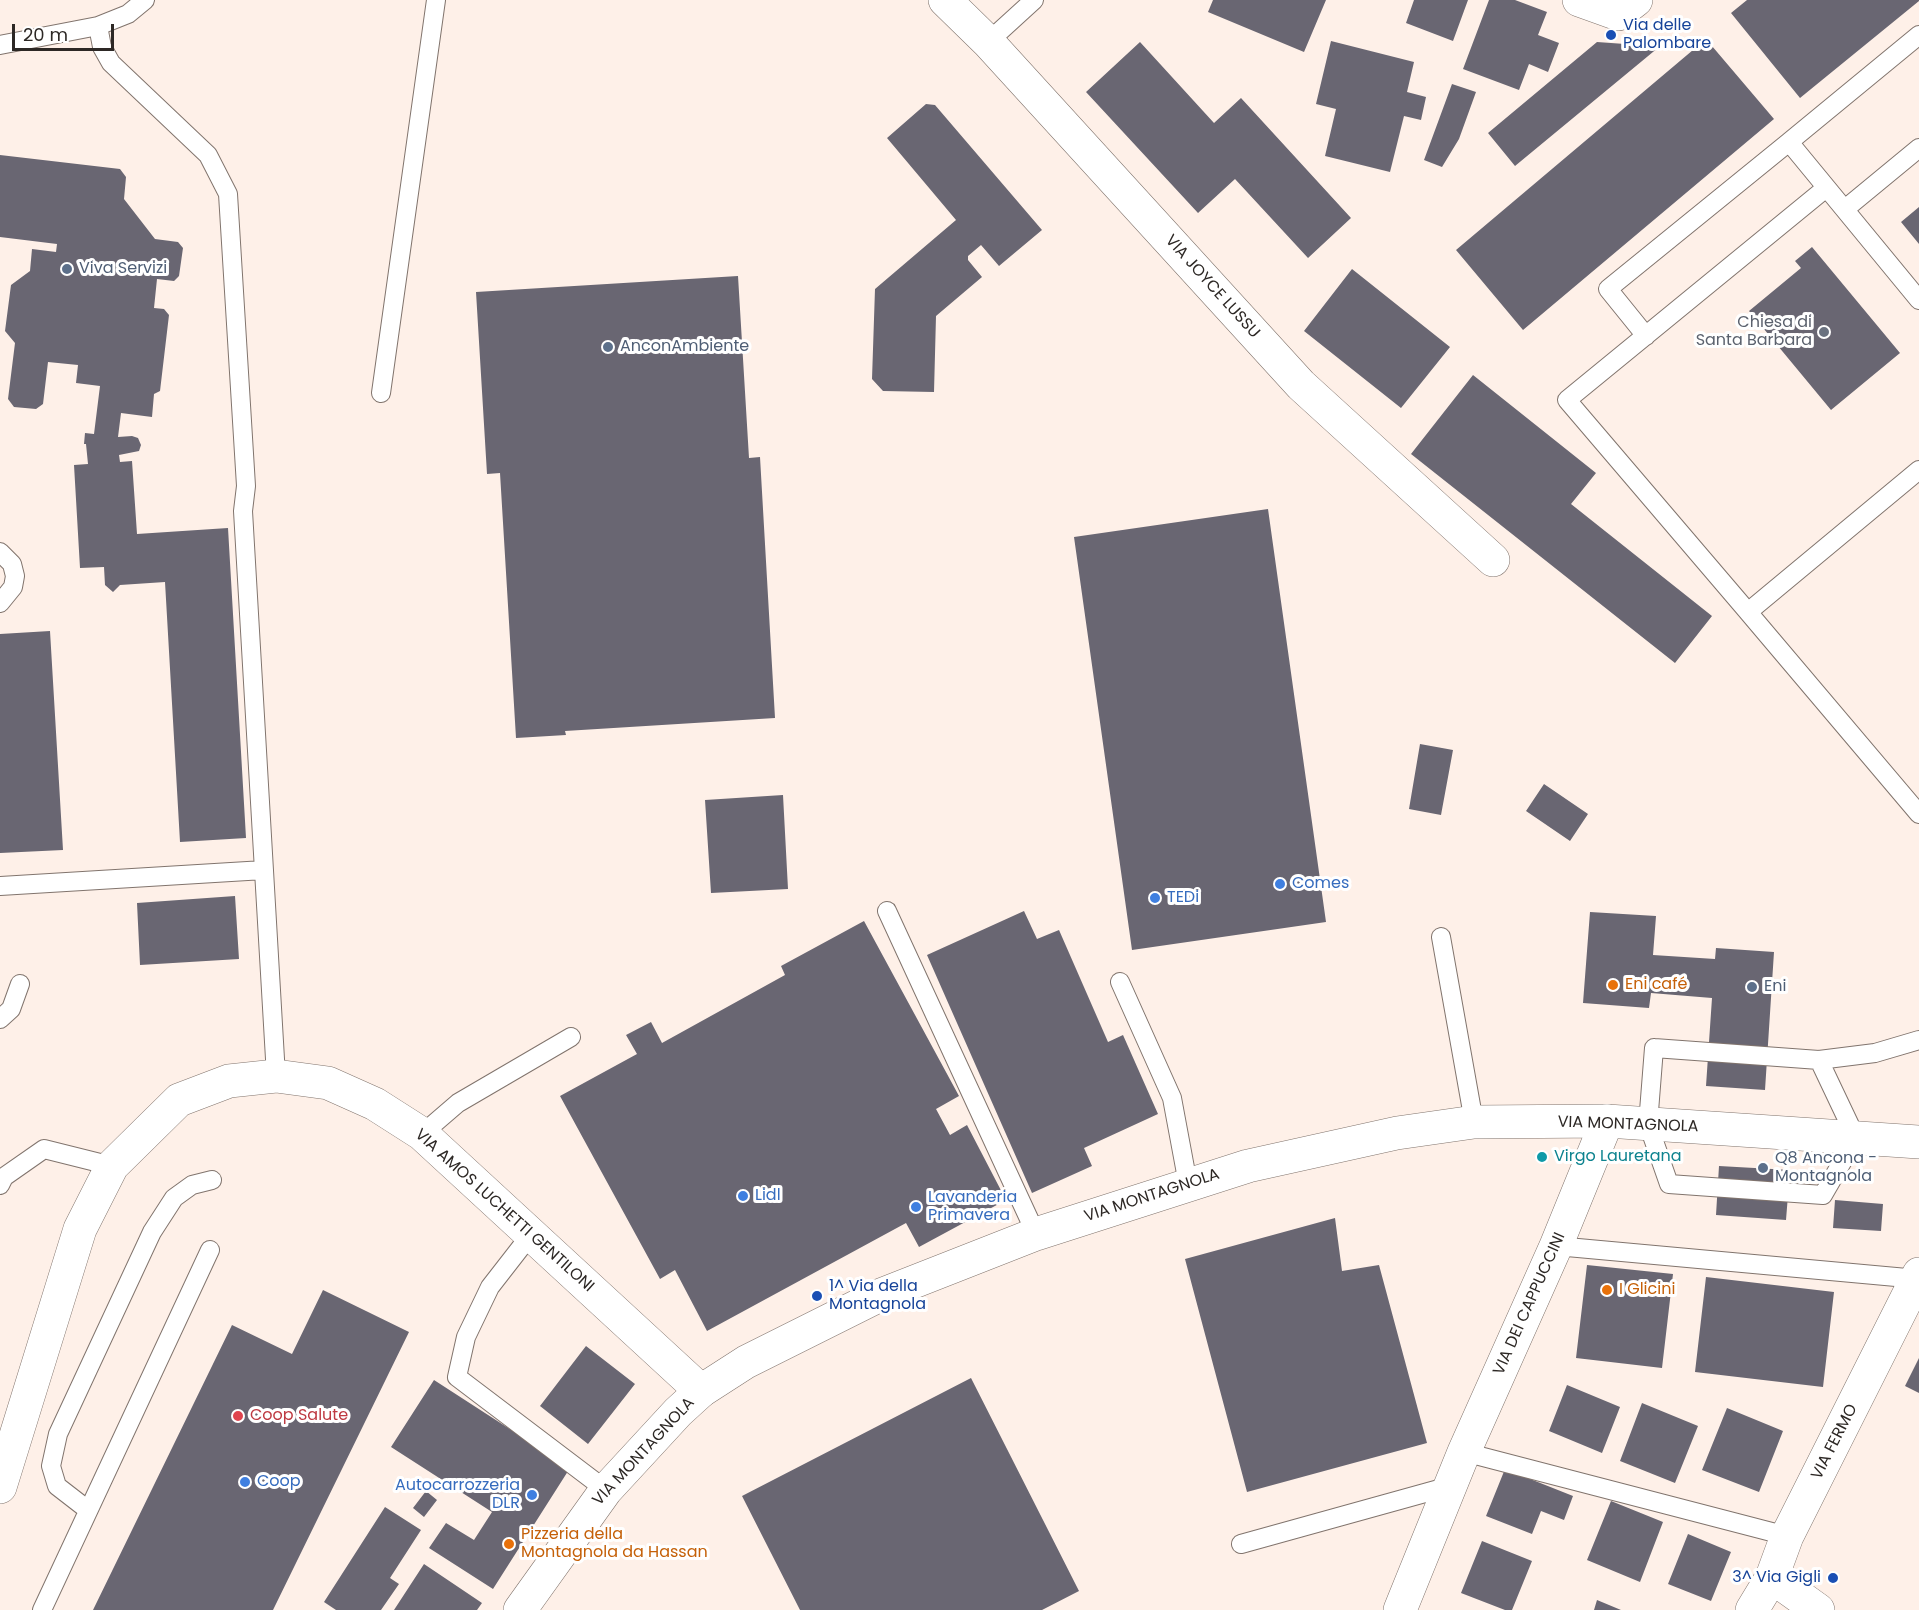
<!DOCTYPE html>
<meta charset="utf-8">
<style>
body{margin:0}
#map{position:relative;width:1919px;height:1610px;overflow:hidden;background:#fef0e8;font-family:Poppins,sans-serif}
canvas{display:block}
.scale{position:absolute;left:12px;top:24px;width:102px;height:27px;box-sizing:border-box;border:3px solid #2d2825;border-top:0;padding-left:8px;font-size:18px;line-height:21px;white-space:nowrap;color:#2d2825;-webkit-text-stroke:4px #fff;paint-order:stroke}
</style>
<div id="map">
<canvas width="1919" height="1610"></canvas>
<div class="scale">20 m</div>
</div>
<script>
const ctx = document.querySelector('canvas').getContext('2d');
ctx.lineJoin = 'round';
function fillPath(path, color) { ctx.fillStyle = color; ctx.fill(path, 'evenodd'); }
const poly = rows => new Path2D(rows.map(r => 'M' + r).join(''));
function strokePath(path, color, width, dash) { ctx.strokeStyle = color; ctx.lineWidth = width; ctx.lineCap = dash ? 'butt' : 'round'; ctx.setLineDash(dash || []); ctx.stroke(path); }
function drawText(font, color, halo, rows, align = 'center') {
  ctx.font = font + ' Poppins,sans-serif'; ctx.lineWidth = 6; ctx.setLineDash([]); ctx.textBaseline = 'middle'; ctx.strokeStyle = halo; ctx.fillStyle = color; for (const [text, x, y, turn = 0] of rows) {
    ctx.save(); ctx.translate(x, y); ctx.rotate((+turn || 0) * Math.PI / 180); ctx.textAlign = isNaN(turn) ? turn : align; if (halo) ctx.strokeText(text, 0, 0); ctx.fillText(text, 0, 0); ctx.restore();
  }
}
fillPath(poly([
 [1213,0,1326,0,1304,52,1208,12],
 [1414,0,1468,0,1453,41,1406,23],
 [1489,0,1515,0,1547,12,1538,35,1559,43,1548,72,1529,64,1519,90,1463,69],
 [1747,0,1919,0,1919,1,1800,98,1731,13],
 [1706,39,1774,119,1523,330,1456,250],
 [1654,40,1659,47,1515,166,1488,133,1597,42,1625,44],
 [1331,41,1414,62,1407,92,1426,97,1421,120,1404,116,1390,172,1325,156,1336,109,1316,104],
 [1140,42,1214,123,1241,98,1351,218,1308,258,1235,179,1198,213,1086,92],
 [1452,84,1476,92,1459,139,1442,167,1424,160],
 [926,104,935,105,1042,230,999,266,981,245,968,256,968,260,982,277,936,316,934,392,883,391,872,379,875,289,956,220,887,138],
 [0,155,120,169,126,177,124,199,155,239,178,242,183,248,179,276,174,281,157,279,154,308,164,309,169,315,160,391,154,394,152,417,121,413,118,437,132,436,138,438,141,445,139,451,119,455,120,462,132,461,137,534,228,528,246,838,180,842,165,582,120,585,113,592,105,585,104,567,80,568,74,465,88,464,86,444,84,444,85,433,94,434,100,386,76,383,78,365,48,362,43,404,36,409,14,407,8,399,15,343,5,331,11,285,30,271,32,249,56,252,57,244,0,237],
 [1919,207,1919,244,1901,222],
 [1812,247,1900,353,1831,410,1749,311,1801,268,1795,261],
 [1352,269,1450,347,1401,408,1304,331],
 [738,276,749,458,760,457,775,718,565,731,566,735,516,738,500,473,487,474,476,292],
 [1473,375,1596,473,1571,504,1712,616,1675,663,1411,454],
 [1268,509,1326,922,1132,950,1074,537],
 [50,631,63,850,0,853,0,634],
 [1420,744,1453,750,1441,815,1409,809],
 [1544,784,1588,814,1570,841,1526,811],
 [783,795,788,889,711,893,705,800],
 [235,896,239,959,140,965,137,903],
 [1024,911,1037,939,1059,930,1108,1042,1123,1035,1158,1114,1084,1148,1092,1166,1032,1193,927,955],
 [1590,912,1656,916,1653,955,1715,959,1716,948,1774,952,1765,1090,1706,1086,1712,998,1651,993,1649,1008,1583,1003],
 [864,921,959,1096,936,1109,950,1135,967,1125,1006,1200,919,1247,906,1223,707,1331,675,1270,660,1279,560,1096,637,1054,626,1035,651,1022,662,1043,785,975,781,966],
 [1719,1166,1790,1170,1786,1220,1716,1215],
 [1835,1200,1883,1204,1881,1231,1833,1228],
 [1335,1218,1342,1271,1379,1265,1427,1443,1247,1492,1185,1259],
 [1587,1265,1673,1274,1662,1368,1576,1358],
 [1706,1277,1834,1292,1823,1387,1695,1372],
 [323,1290,409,1332,273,1610,93,1610,232,1325,292,1354],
 [586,1346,635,1384,588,1444,540,1406],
 [1919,1358,1919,1393,1905,1386],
 [971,1378,1079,1591,1042,1610,800,1610,742,1496],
 [434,1380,570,1468,493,1589,429,1548,446,1523,474,1540,492,1512,391,1447],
 [1567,1385,1620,1407,1602,1453,1549,1431],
 [1642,1403,1698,1426,1675,1483,1620,1461],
 [1727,1408,1783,1431,1759,1492,1702,1470],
 [1505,1469,1573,1496,1564,1520,1541,1511,1532,1534,1486,1516],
 [426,1491,437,1500,424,1517,413,1508],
 [1611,1501,1663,1522,1640,1582,1587,1560],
 [385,1507,421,1530,390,1578,399,1584,381,1610,336,1610,324,1602],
 [1688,1534,1731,1552,1711,1601,1668,1584],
 [1482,1541,1532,1561,1512,1610,1505,1610,1461,1593],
 [424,1564,482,1603,477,1610,394,1610],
 [1597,1600,1621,1610,1594,1610]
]), '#696672');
const lane = poly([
 [98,26,102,47,111,63,208,155,228,194,246,486,243,511,276,1076],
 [988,42,1034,0],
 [0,45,98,26,128,14,145,0],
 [1789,142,1919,35],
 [1845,209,1919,148],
 [1646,336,1608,289,1789,142,1919,300],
 [381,393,436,0],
 [1919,470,1748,612,1919,814],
 [0,552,12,564,15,576,13,587,0,603],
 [1748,612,1567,400,1826,188],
 [0,886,264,870],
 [887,911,1036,1234],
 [1441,937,1474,1122],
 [1120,982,1172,1098,1188,1184],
 [0,1019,11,1009,20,984],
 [1654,1048,1819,1060,1856,1138,1823,1195,1669,1184,1648,1124,1654,1048],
 [1819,1060,1875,1053,1919,1040],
 [422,1134,458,1103,571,1037],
 [0,1185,4,1177,44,1149,112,1166],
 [532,1233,490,1287,466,1337,457,1377,606,1490],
 [1556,1246,1918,1279],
 [1464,1452,1787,1536],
 [88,1510,57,1486,51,1466,58,1434,152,1232,174,1198,192,1185,212,1180],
 [1241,1544,1450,1486],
 [42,1610,210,1250]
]);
const street = poly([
 [945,0,988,42,1301,385,1493,560],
 [1579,0,1618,14,1636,0],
 [0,1487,80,1229,112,1166,179,1100,229,1081,276,1076,328,1083,375,1104,422,1134,701,1391],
 [1772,1577,1818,1610],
 [1400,1610,1464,1452,1556,1246,1607,1121],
 [1752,1610,1772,1577,1787,1536,1919,1274]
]);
const secondary = poly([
 [520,1610,606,1490,678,1412,701,1391,746,1362,878,1296,1036,1234,1248,1166,1397,1133,1474,1122,1607,1121,1919,1142]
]);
strokePath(lane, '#81746d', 20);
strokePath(street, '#81746d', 34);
strokePath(secondary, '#81746d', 34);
strokePath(lane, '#fff', 18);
strokePath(street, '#fff', 33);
strokePath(secondary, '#fff', 33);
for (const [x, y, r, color] of [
 [1611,35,6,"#1a4fb4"],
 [67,269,6,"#5c6f8a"],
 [1824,332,6,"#6b7280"],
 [608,347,6,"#5c6f8a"],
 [1280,884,6,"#3f7fe0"],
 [1155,898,6,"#3f7fe0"],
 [1613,985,6,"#e8710a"],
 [1752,987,6,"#5c6f8a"],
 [1542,1157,6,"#0f9aa8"],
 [1763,1168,6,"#5c6f8a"],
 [743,1196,6,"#3f7fe0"],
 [916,1207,6,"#3f7fe0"],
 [1607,1290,6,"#e8710a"],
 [817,1296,6,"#1a4fb4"],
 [238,1416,6,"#e0444e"],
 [245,1482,6,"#3f7fe0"],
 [532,1495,6,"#3f7fe0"],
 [509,1544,6,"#e8710a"],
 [1833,1578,6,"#1a4fb4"]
]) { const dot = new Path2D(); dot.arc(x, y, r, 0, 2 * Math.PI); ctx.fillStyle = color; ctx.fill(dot); strokePath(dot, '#fff', 2); }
drawText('16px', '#164399', '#fff', [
 ["Via delle",1623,26],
 ["Palombare",1623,44],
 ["1^ Via della",829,1287],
 ["Montagnola",829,1305],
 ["3^ Via Gigli",1821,1578,"right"]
], 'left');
drawText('16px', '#4e5e75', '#fff', [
 ["Viva Servizi",79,269],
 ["AnconAmbiente",620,347],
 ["Eni",1764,987],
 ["Q8 Ancona -",1775,1159],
 ["Montagnola",1775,1177]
], 'left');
drawText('16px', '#2d2825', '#fff', [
 ["VIA JOYCE LUSSU",1212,287,48],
 ["VIA MONTAGNOLA",1628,1125,2],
 ["VIA MONTAGNOLA",1152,1196,-18],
 ["VIA AMOS LUCHETTI GENTILONI",504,1211,42],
 ["VIA DEI CAPPUCCINI",1530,1304,-66],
 ["VIA FERMO",1835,1442,-63],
 ["VIA MONTAGNOLA",644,1452,-47]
]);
drawText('16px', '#5b616d', '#fff', [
 ["Chiesa di",1812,323],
 ["Santa Barbara",1812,341]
], 'right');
drawText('16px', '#366cbe', '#fff', [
 ["Comes",1292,884],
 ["TEDi",1167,898],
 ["Lidl",755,1196],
 ["Lavanderia",928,1198],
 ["Primavera",928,1216],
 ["Coop",257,1482],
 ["Autocarrozzeria",520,1486,"right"],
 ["DLR",520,1504,"right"]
], 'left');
drawText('16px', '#c56008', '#fff', [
 ["Eni café",1625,985],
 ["I Glicini",1619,1290],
 ["Pizzeria della",521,1535],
 ["Montagnola da Hassan",521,1553]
], 'left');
drawText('16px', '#0d838f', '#fff', [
 ["Virgo Lauretana",1554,1157]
], 'left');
drawText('16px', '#be3a42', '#fff', [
 ["Coop Salute",250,1416]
], 'left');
</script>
